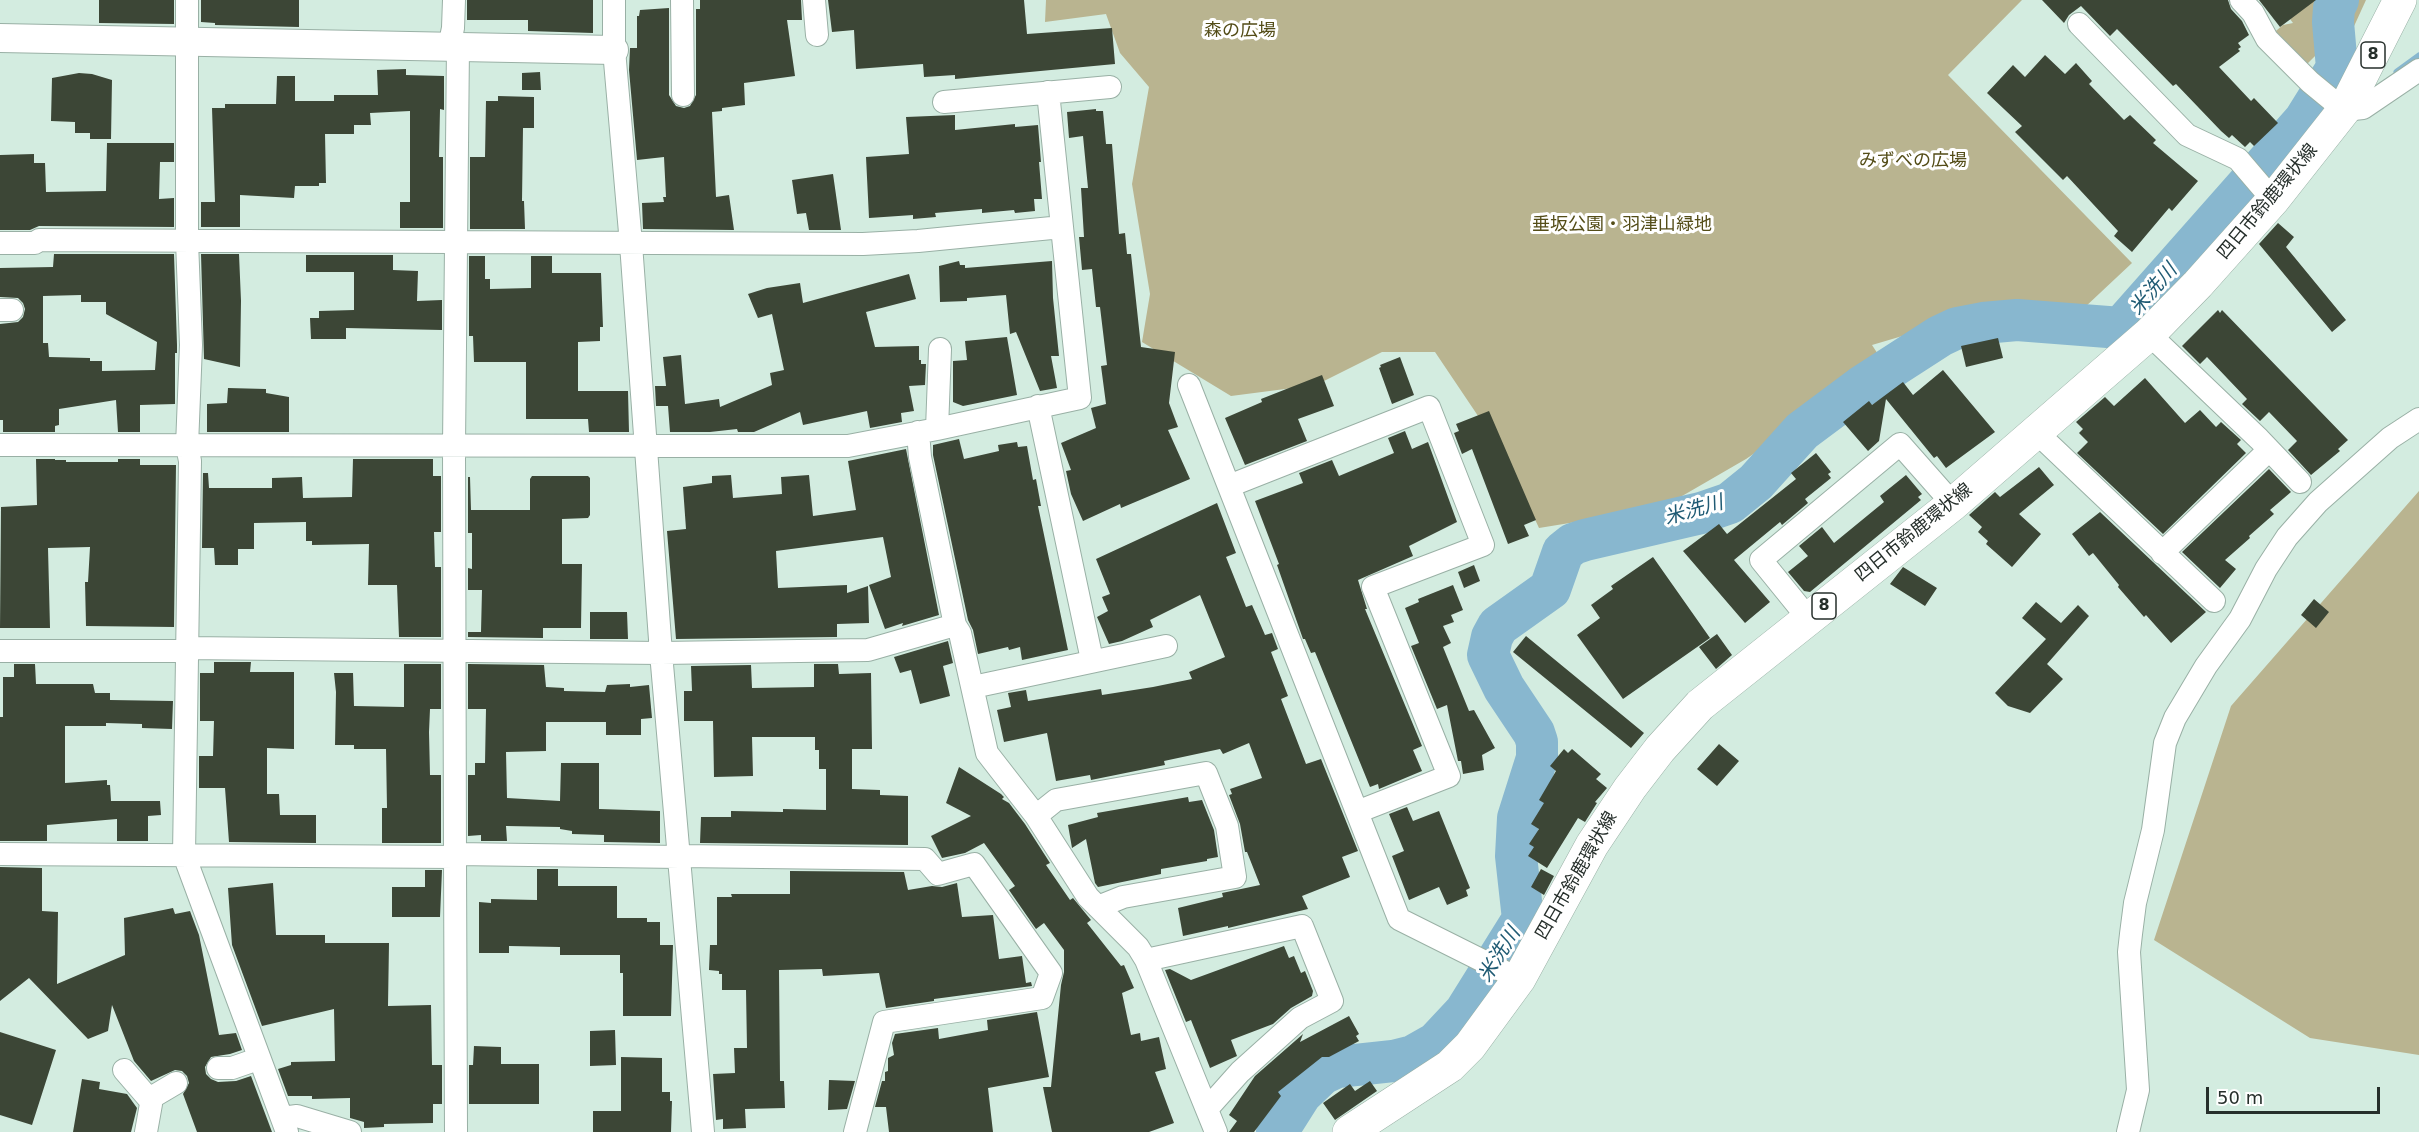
<!DOCTYPE html>
<meta charset="utf-8">
<style>
body{margin:0}
#map{position:relative;width:2419px;height:1132px;overflow:hidden;background:#d3ece0;font-family:"DejaVu Sans",sans-serif}
canvas{display:block}
.scale{position:absolute;left:2206px;top:1087px;width:174px;height:27px;box-sizing:border-box;border:3px solid #262f2b;border-top:0;padding-left:8px;font-size:18px;line-height:21px;white-space:nowrap;color:#262f2b;-webkit-text-stroke:4px #fff;paint-order:stroke}
</style>
<div id="map">
<canvas width="2419" height="1132"></canvas>
<div class="scale">50 m</div>
</div>
<script>
const ctx = document.querySelector('canvas').getContext('2d');
ctx.lineJoin = 'round';
function fillPath(path, color) { ctx.fillStyle = color; ctx.fill(path, 'evenodd'); }
const poly = rows => new Path2D(rows.map(r => 'M' + r).join(''));
function strokePath(path, color, width, dash) { ctx.strokeStyle = color; ctx.lineWidth = width; ctx.lineCap = dash ? 'butt' : 'round'; ctx.setLineDash(dash || []); ctx.stroke(path); }
function drawText(font, color, halo, rows, align = 'center') {
  ctx.font = font + ' "DejaVu Sans","Noto Sans JP",sans-serif'; ctx.lineWidth = 6; ctx.setLineDash([]); ctx.textBaseline = 'middle'; ctx.strokeStyle = halo; ctx.fillStyle = color; for (const [text, x, y, turn = 0] of rows) {
    ctx.save(); ctx.translate(x, y); ctx.rotate((+turn || 0) * Math.PI / 180); ctx.textAlign = isNaN(turn) ? turn : align; if (halo) ctx.strokeText(text, 0, 0); ctx.fillText(text, 0, 0); ctx.restore();
  }
}
fillPath(poly([
 [1046,0,2022,0,1948,75,2132,263,2084,308,1953,321,1872,345,1885,365,1746,459,1601,543,1588,520,1539,528,1507,459,1435,352,1382,352,1316,385,1231,396,1142,342,1150,294,1132,184,1149,87,1120,53,1106,14,1045,22],
 [2276,0,2366,0,2350,35,2350,66,2318,53,2303,68,2271,35,2283,25,2293,23],
 [2419,491,2419,1055,2310,1038,2154,940,2231,706]
]), '#b9b490');
strokePath(poly([
 [2397,72,2419,56]
]), '#88b7cf', 7);
strokePath(poly([
 [1277,1132,1301,1094,1322,1074,1337,1067,1393,1061,1413,1056,1436,1043,1465,1012,1523,919,1516,856,1518,818,1537,758,1537,742,1534,733,1504,688,1488,655,1492,637,1498,626,1550,589,1563,552,1573,544,1585,540,1701,513,1730,503,1756,482,1802,431,1861,387,1940,336,1957,328,1983,323,2017,320,2121,328,2304,121,2337,68,2333,22,2334,8,2338,0]
]), '#88b7cf', 42);
fillPath(poly([
 [99,0,174,0,174,24,99,23],
 [201,0,299,0,299,27,215,25,215,23,201,22],
 [467,0,593,0,593,33,528,31,528,20,467,20],
 [700,0,801,0,802,20,787,20,795,76,744,83,745,105,722,108,722,111,712,112,716,197,729,195,734,230,643,229,642,203,664,202,663,197,666,197,664,157,637,160,629,70,630,48,637,48,637,16,639,16,640,10,669,8,669,95,676,106,684,108,690,106,696,95,696,9,700,9],
 [828,0,1024,0,1027,34,1112,28,1115,64,955,79,955,75,924,77,923,64,856,69,854,30,832,32],
 [2042,0,2228,0,2231,9,2242,21,2249,35,2238,43,2241,47,2238,49,2240,51,2219,67,2251,101,2254,98,2278,123,2254,146,2250,142,2245,147,2232,135,2229,138,2221,131,2176,84,2173,86,2117,29,2110,36,2081,6,2069,15,2064,23],
 [2259,0,2316,0,2280,27],
 [2045,55,2065,74,2076,63,2092,81,2089,84,2124,120,2130,115,2156,140,2153,143,2198,181,2172,211,2169,208,2132,252,2114,236,2118,231,2067,176,2063,180,2015,132,2022,126,1987,93,2013,65,2025,77],
 [406,69,406,75,444,76,444,110,440,109,439,157,443,157,443,228,400,228,400,202,410,202,410,111,370,113,371,125,354,125,354,134,325,134,326,183,319,183,319,186,295,186,294,198,240,195,240,227,201,227,201,202,215,202,212,108,225,108,225,104,276,104,277,76,295,76,295,101,334,101,334,95,378,95,377,70],
 [540,72,541,90,522,90,522,73],
 [79,73,92,74,112,80,111,139,90,139,90,133,75,133,75,122,51,121,52,78],
 [498,96,534,97,534,128,523,128,522,201,524,201,525,229,470,229,470,157,485,157,486,101,498,101],
 [1096,109,1096,111,1103,111,1106,144,1112,144,1119,234,1125,233,1127,254,1131,254,1141,347,1175,352,1169,403,1178,427,1168,430,1190,479,1121,508,1120,504,1083,521,1071,494,1066,471,1071,470,1061,443,1096,428,1091,408,1106,404,1101,366,1107,365,1100,307,1096,307,1092,269,1082,270,1079,237,1084,237,1081,188,1088,188,1083,136,1069,138,1067,112],
 [955,115,955,130,1015,124,1015,127,1038,125,1041,162,1039,162,1042,199,1034,199,1035,211,1015,213,1014,210,982,213,982,209,935,213,936,217,913,219,913,215,869,218,866,157,909,154,906,117],
 [107,143,174,143,174,162,160,162,159,199,174,198,174,227,39,226,30,230,0,230,0,155,34,154,34,163,45,163,46,192,106,191],
 [833,174,841,230,809,230,806,213,797,214,792,180],
 [2278,223,2294,237,2286,247,2346,320,2332,332,2259,244],
 [54,254,174,254,177,345,177,353,175,353,175,404,140,405,140,432,118,432,116,400,59,409,59,425,55,426,55,432,3,432,3,420,0,420,0,324,18,322,23,317,25,309,23,303,18,298,0,297,0,268,53,267],
 [81,295,81,302,106,302,106,314,157,342,155,370,102,371,102,361,90,361,90,358,49,357,48,343,43,343,43,296],
 [201,254,239,254,241,301,240,367,204,359],
 [306,255,393,255,393,270,418,271,417,301,442,300,442,330,346,328,346,339,311,339,310,318,319,318,319,311,354,310,354,272,306,272],
 [469,256,485,256,485,279,490,279,490,289,531,288,531,256,552,256,552,273,601,273,603,327,600,327,600,341,578,342,578,391,628,391,629,432,589,432,588,419,526,419,526,362,474,362,473,336,469,336],
 [959,261,960,265,965,265,965,268,1052,261,1053,298,1059,356,1051,356,1057,388,1040,391,1016,332,1010,334,1006,295,967,298,967,301,940,302,939,266],
 [909,274,916,299,866,312,875,347,919,346,919,360,921,360,921,364,926,364,925,385,909,386,914,411,901,413,902,422,870,428,867,411,803,425,800,412,754,432,738,432,737,429,710,432,670,432,668,406,656,406,655,386,666,386,663,357,681,355,685,404,719,399,720,407,772,385,770,373,784,370,772,314,758,318,748,294,767,288,800,283,803,303],
 [2218,310,2220,313,2222,310,2348,440,2338,449,2340,451,2311,475,2288,450,2297,441,2269,412,2260,421,2242,404,2247,399,2207,357,2200,364,2182,346],
 [1007,337,1017,395,963,406,953,402,953,361,967,360,965,341],
 [1998,338,2003,358,1966,367,1961,346],
 [1400,357,1414,395,1392,404,1379,368,1381,367,1380,365],
 [1943,370,1995,432,1946,468,1937,456,1934,458,1886,399,1879,441,1868,451,1843,422,1869,401,1872,405,1903,382,1913,395],
 [1322,375,1334,406,1298,419,1307,441,1245,465,1225,418,1262,402,1261,399],
 [2145,378,2185,423,2200,410,2216,427,2221,422,2241,440,2237,444,2246,453,2163,534,2077,453,2088,442,2079,433,2083,429,2076,422,2105,397,2114,406],
 [228,388,266,389,266,393,289,397,289,432,207,432,207,404,227,403],
 [1489,411,1536,520,1524,525,1529,536,1508,544,1472,449,1462,454,1454,433,1459,431,1456,424],
 [1405,431,1412,449,1428,442,1457,522,1409,546,1413,556,1358,580,1367,609,1365,609,1422,746,1413,750,1422,771,1379,789,1378,784,1370,787,1315,652,1311,653,1305,639,1303,639,1277,565,1279,564,1255,501,1303,483,1299,473,1332,460,1339,476,1394,453,1388,438],
 [959,439,964,459,999,451,998,445,1017,442,1018,447,1027,446,1033,480,1036,479,1041,506,1038,506,1068,650,1022,660,1020,647,1009,650,1008,647,978,654,973,630,968,620,933,455,933,445],
 [906,449,939,615,902,626,903,623,885,629,869,585,891,577,883,537,776,551,778,588,847,585,847,593,868,586,869,623,837,624,837,637,676,639,667,531,686,529,683,487,712,483,712,476,731,475,733,498,782,494,781,477,809,475,813,516,856,510,848,461],
 [1816,453,1831,472,1828,474,1831,478,1805,499,1808,503,1782,525,1780,522,1734,560,1770,602,1745,623,1683,551,1719,524,1727,534,1796,479,1791,473],
 [36,459,55,459,55,460,66,460,66,462,118,462,118,459,140,459,140,465,176,465,174,627,86,626,85,582,88,582,90,547,48,548,50,628,0,628,1,507,37,505],
 [353,459,433,459,433,476,441,476,441,532,434,532,435,567,441,567,441,637,399,637,397,585,368,585,369,544,312,545,312,541,306,541,306,522,254,523,254,549,238,549,238,565,215,565,214,548,202,548,203,473,208,473,209,488,272,488,272,478,302,477,303,498,352,497],
 [2039,467,2054,485,2019,514,2041,534,2012,567,1986,544,1988,541,1978,532,1982,527,1969,515,1995,492,2000,497],
 [2269,469,2291,492,2270,510,2274,514,2249,536,2250,538,2225,560,2236,569,2220,588,2182,552],
 [1906,475,1922,494,1918,497,1921,500,1810,592,1804,591,1788,572,1808,556,1799,546,1822,527,1834,543,1884,502,1880,496],
 [532,476,588,476,590,478,590,515,588,518,562,519,562,564,582,564,581,628,543,628,543,638,468,637,468,632,481,632,482,590,468,590,468,568,472,569,472,533,468,533,468,477,470,477,471,510,530,510,530,479],
 [1217,503,1236,553,1226,557,1246,607,1252,605,1265,635,1272,633,1278,649,1271,652,1288,696,1281,699,1306,764,1321,759,1358,851,1342,857,1350,877,1302,896,1308,909,1228,928,1228,926,1183,936,1178,908,1223,897,1222,893,1260,885,1247,852,1245,852,1240,824,1229,795,1232,794,1230,789,1262,778,1249,743,1223,754,1220,749,1164,761,1165,765,1091,780,1090,775,1056,781,1047,733,1004,742,997,710,1011,707,1008,693,1026,690,1028,701,1101,689,1102,695,1153,687,1192,679,1189,672,1225,657,1200,595,1150,620,1153,627,1122,641,1109,644,1097,617,1108,611,1102,597,1110,594,1096,559],
 [2100,512,2206,612,2171,643,2146,615,2144,617,2118,587,2119,585,2093,553,2089,556,2072,534],
 [1653,557,1710,638,1623,699,1577,635,1600,618,1591,605,1613,589,1611,586],
 [1474,565,1480,581,1464,588,1458,572],
 [1903,567,1937,588,1925,606,1890,584],
 [1453,585,1463,610,1451,615,1454,622,1443,626,1451,643,1443,647,1469,711,1474,710,1495,748,1482,755,1484,770,1463,774,1461,761,1458,761,1447,705,1437,709,1411,646,1419,643,1405,608,1419,602,1418,599],
 [2314,599,2329,612,2316,628,2301,615],
 [2036,602,2061,623,2078,605,2089,616,2047,664,2063,679,2030,713,2008,706,1995,693,2046,639,2022,618],
 [590,612,627,612,628,639,590,639],
 [1717,634,1732,655,1716,669,1699,647],
 [1526,636,1644,733,1631,748,1513,652],
 [948,641,953,663,943,666,950,696,920,704,911,670,900,673,894,657],
 [214,662,251,662,250,672,294,672,294,749,267,748,267,794,279,794,280,815,316,815,316,843,229,842,225,788,199,788,199,756,213,756,214,721,200,721,200,673,214,673],
 [14,664,35,664,36,684,93,684,95,693,110,693,110,700,173,701,172,729,142,728,142,724,106,723,106,726,65,726,65,783,107,780,107,785,110,785,111,801,160,801,161,815,148,816,148,841,117,841,117,819,47,825,47,841,0,841,0,717,3,717,3,677,14,677],
 [404,664,441,664,441,709,430,709,429,732,430,775,441,775,441,843,382,843,382,808,387,808,386,749,354,749,354,745,335,745,336,692,334,673,353,673,354,706,404,707],
 [468,664,544,665,546,687,564,688,564,691,605,692,607,685,630,684,630,687,649,685,652,718,641,719,641,735,606,735,606,722,546,722,546,751,506,752,507,798,560,801,561,763,599,763,599,809,660,811,660,843,604,842,604,835,572,834,572,831,560,829,560,827,506,826,507,841,481,841,481,835,468,836,468,775,475,775,475,763,485,763,486,709,468,709],
 [814,664,838,664,839,674,871,673,872,749,852,749,852,789,880,790,880,795,908,796,908,845,700,843,701,817,731,817,731,811,783,812,783,809,826,810,826,769,819,769,819,750,815,750,815,737,752,737,753,776,714,777,713,721,684,721,684,691,692,691,691,666,751,665,752,688,814,687],
 [1719,744,1739,761,1717,786,1697,769],
 [1564,749,1568,753,1572,749,1601,774,1596,779,1607,788,1595,802,1597,803,1585,822,1578,818,1547,868,1528,856,1534,847,1529,844,1539,829,1531,824,1544,803,1539,800,1556,771,1550,766],
 [959,767,1001,794,1004,797,1002,799,1009,803,1025,824,1050,863,1046,865,1070,900,1073,898,1091,920,1087,923,1121,966,1124,965,1134,988,1122,993,1131,1035,1140,1033,1141,1041,1159,1037,1166,1069,1155,1072,1174,1123,1149,1132,1052,1132,1043,1087,1051,1087,1061,985,1064,972,1064,950,1044,923,1036,929,1009,890,1015,886,984,843,965,853,942,858,931,836,971,816,946,803],
 [1188,797,1189,802,1202,800,1214,830,1218,857,1207,859,1207,861,1161,869,1161,874,1098,887,1095,883,1086,839,1072,848,1068,825,1098,817,1097,813],
 [1407,807,1413,821,1439,811,1470,888,1466,890,1468,896,1447,905,1439,887,1409,900,1392,856,1404,851,1389,814],
 [0,867,42,868,42,911,58,912,57,984,125,955,124,918,173,908,175,914,190,911,199,935,219,1035,236,1033,242,1050,230,1054,211,1057,205,1067,206,1074,211,1079,218,1082,236,1081,251,1076,272,1132,197,1132,183,1094,189,1083,187,1076,182,1071,175,1070,151,1081,134,1061,112,1005,108,1031,88,1039,29,978,0,1001],
 [537,869,558,869,558,886,617,886,617,918,647,918,647,922,660,922,660,945,673,945,671,1016,623,1016,623,973,620,973,620,955,560,955,560,947,509,946,509,953,479,953,479,902,491,903,491,899,537,900],
 [1541,869,1554,876,1544,895,1531,887],
 [425,870,442,870,440,917,392,917,392,887,425,887],
 [790,871,904,872,908,890,932,886,942,887,957,883,962,917,993,915,999,959,1022,956,1026,983,1031,982,1032,986,934,999,934,1001,886,1008,879,973,823,976,822,969,779,970,780,1081,784,1081,785,1108,745,1109,746,1128,723,1129,723,1119,716,1120,713,1074,735,1073,734,1048,747,1048,746,990,722,990,722,974,719,974,719,971,709,970,710,945,717,945,717,897,732,897,731,894,790,894],
 [273,883,276,935,325,935,325,943,389,943,388,1006,431,1005,432,1065,442,1065,442,1104,433,1104,433,1123,384,1124,384,1127,364,1128,364,1122,350,1118,350,1098,312,1099,312,1096,288,1096,278,1069,291,1065,291,1062,335,1061,334,1009,262,1026,232,945,228,888],
 [1284,946,1289,958,1294,956,1301,973,1305,971,1313,991,1312,996,1291,1008,1273,1024,1231,1040,1237,1056,1210,1068,1191,1020,1186,1022,1165,970,1170,969,1191,980],
 [1037,1012,1049,1077,988,1088,993,1132,889,1132,886,1107,875,1107,882,1081,885,1081,885,1072,888,1071,888,1058,894,1055,892,1043,895,1034,938,1028,939,1039,988,1030,987,1020],
 [1349,1016,1359,1034,1356,1036,1359,1041,1329,1057,1322,1057,1278,1092,1281,1096,1254,1132,1229,1132,1237,1121,1229,1115,1255,1076,1303,1034,1300,1042],
 [615,1030,616,1065,590,1066,590,1031],
 [0,1032,56,1050,32,1125,0,1115],
 [474,1046,501,1047,501,1064,539,1064,539,1104,469,1104,469,1065,473,1065],
 [621,1057,662,1058,662,1092,670,1092,670,1101,672,1101,671,1132,593,1132,593,1111,621,1111],
 [82,1079,100,1082,99,1089,127,1094,137,1108,131,1132,73,1132],
 [829,1080,855,1081,847,1109,828,1110],
 [1370,1081,1377,1091,1335,1120,1323,1103,1350,1084,1355,1091]
]), '#3c4636');
const minor = poly([
 [187,0,187,241,191,345,187,446,190,461,184,855,287,1132],
 [614,0,614,50,631,244,661,653,703,1132],
 [682,0,683,95],
 [814,0,817,35],
 [2241,0,2253,13,2267,39,2310,82,2344,110,2363,108,2419,70],
 [2079,24,2187,135,2238,159,2273,200],
 [449,47,453,28,454,0],
 [1048,92,1062,227],
 [944,102,1110,87],
 [0,243,35,243,39,240,863,244,918,241,1062,227,1080,398,937,429,848,446,0,445],
 [0,310,12,310],
 [2149,334,2259,439,2300,482],
 [1189,385,1399,919,1519,979],
 [1038,406,1092,660],
 [937,429,940,349],
 [2035,431,2214,601],
 [918,432,920,457,955,625,960,633,987,753,1036,816,1088,897,1138,947,1146,960,1216,1132],
 [1229,486,1429,407,1483,545,1373,587,1449,776,1357,812],
 [2162,553,2269,450],
 [1808,618,1761,560,1900,444,1953,504],
 [186,648,661,653,868,650,955,625],
 [0,651,186,651],
 [973,687,1166,646],
 [1036,816,1056,800,1206,773,1227,826,1235,877,1123,897,1098,907],
 [0,854,455,857,454,446,458,46],
 [455,854,680,857],
 [680,856,925,859,938,874,974,864,1051,973,1042,998,884,1022,855,1132],
 [455,857,456,1132],
 [1146,960,1302,926,1332,1001,1300,1018,1240,1072,1207,1109],
 [218,1068,232,1068,258,1059],
 [124,1070,149,1099],
 [282,1118,297,1116,350,1132],
 [146,1132,151,1104,149,1099,176,1083],
 [2128,1132,2138,1090,2129,952,2131,934,2135,903,2153,830,2165,743,2175,718,2206,666,2240,619,2266,569,2287,537,2318,502,2390,438,2419,419]
]);
const tertiary = poly([
 [0,38,614,50]
]);
const primary = poly([
 [1349,1132,1450,1066,1470,1046,1519,979,1592,845,1630,788,1660,749,1700,705,1953,504,2149,334,2198,284,2273,200,2344,110,2400,0]
]);
strokePath(minor, '#99b0a5', 24);
strokePath(tertiary, '#99b0a5', 30);
strokePath(primary, '#99b0a5', 34);
strokePath(minor, '#fff', 22);
strokePath(tertiary, '#fff', 28);
strokePath(primary, '#fff', 33);
for (const [x, y, w] of [
 [2373,55,24],
 [1824,606,24]
]) { const box = new Path2D(); box.roundRect(x - w / 2, y - 13, w, 26, 4.5); ctx.fillStyle = '#fff'; ctx.fill(box); strokePath(box, '#262f2b', 1.5); }
drawText('bold 16px', '#262f2b', null, [
 ["8",2373,55],
 ["8",1824,606]
]);
drawText('18px', '#544d18', '#fff', [
 ["森の広場",1240,31],
 ["みずべの広場",1913,161],
 ["垂坂公園・羽津山緑地",1622,225]
]);
drawText('18px', '#262f2b', '#fff', [
 ["四日市鈴鹿環状線",2268,202,-50],
 ["四日市鈴鹿環状線",1914,533,-39],
 ["四日市鈴鹿環状線",1577,876,-60]
]);
drawText('italic 20px', '#205b74', '#fff', [
 ["米洗川",2154,290,-49],
 ["米洗川",1694,511,-16],
 ["米洗川",1500,955,-58]
]);
</script>
